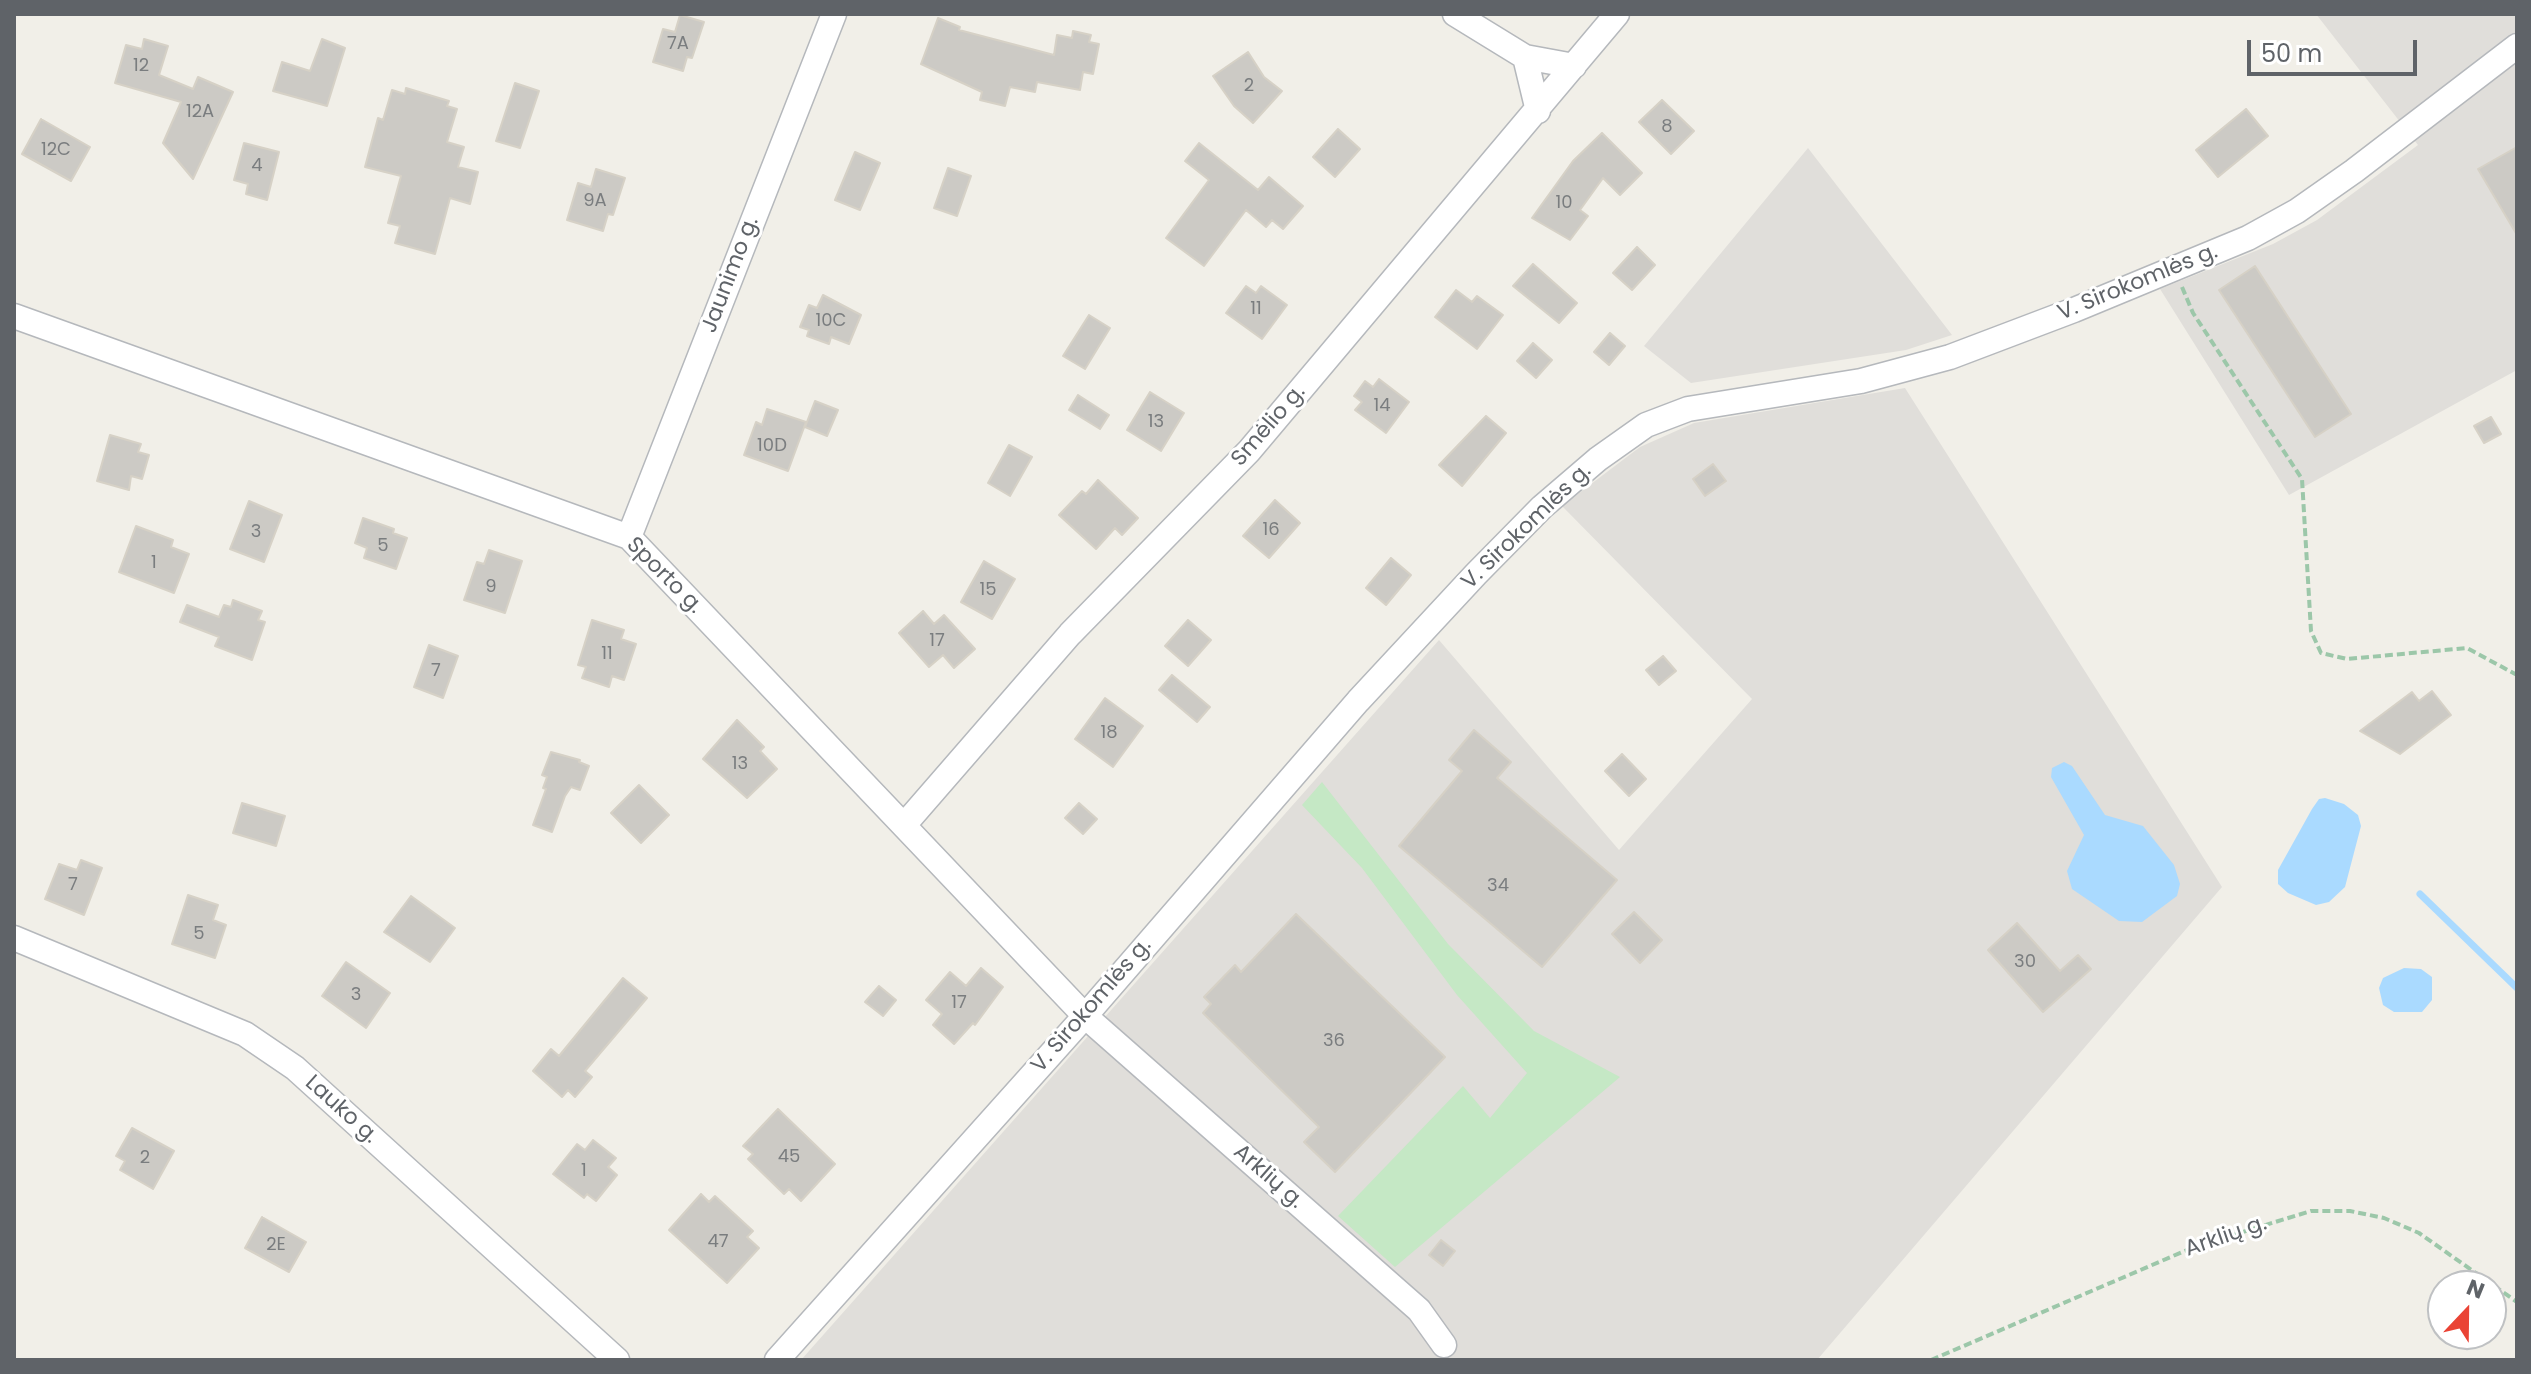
<!DOCTYPE html>
<meta charset="utf-8">
<style>
body{margin:0}
#map{position:relative;width:2531px;height:1374px;overflow:hidden;background:#f1efe8;font-family:Poppins,sans-serif}
canvas{display:block}
.frame{position:absolute;inset:0;border:16px solid #5f6368;pointer-events:none}
.north{position:absolute;left:2427px;top:1270px;width:80px;height:80px;box-sizing:border-box;background:#fff;border:2px solid #bfc1c3;border-radius:50%;rotate:22deg;font-size:22px;font-weight:700;line-height:32px;text-align:center;color:#5f6368}
.north::after{content:'';display:block;margin:auto;width:28px;height:36px;background:#ea4335;clip-path:polygon(50% 0,100% 100%,50% 72%,0 100%)}
.scale{position:absolute;left:2247px;top:40px;width:170px;height:36px;box-sizing:border-box;border:4px solid #5f6368;border-top:0;padding-left:10px;font-size:24px;line-height:28px;white-space:nowrap;color:#5f6368;-webkit-text-stroke:6px #fff;paint-order:stroke}
</style>
<div id="map">
<canvas width="2531" height="1374"></canvas>
<div class="frame"></div>
<div class="north">N</div>
<div class="scale">50 m</div>
</div>
<script>
const ctx = document.querySelector('canvas').getContext('2d');
ctx.lineJoin = 'round';
function fillPath(path, color) { ctx.fillStyle = color; ctx.fill(path, 'evenodd'); }
const poly = rows => new Path2D(rows.map(r => 'M' + r).join(''));
function strokePath(path, color, width, dash) { ctx.strokeStyle = color; ctx.lineWidth = width; ctx.lineCap = dash ? 'butt' : 'round'; ctx.setLineDash(dash || []); ctx.stroke(path); }
function drawText(font, color, halo, rows, align = 'center') {
  ctx.font = font + ' Poppins,sans-serif'; ctx.lineWidth = 6; ctx.setLineDash([]); ctx.textBaseline = 'middle'; ctx.strokeStyle = halo; ctx.fillStyle = color; for (const [text, x, y, turn = 0] of rows) {
    ctx.save(); ctx.translate(x, y); ctx.rotate((+turn || 0) * Math.PI / 180); ctx.textAlign = isNaN(turn) ? turn : align; if (halo) ctx.strokeText(text, 0, 0); ctx.fillText(text, 0, 0); ctx.restore();
  }
}
fillPath(poly([
 [2316,14,2517,14,2517,370,2289,495,2160,289,2273,244,2317,220,2418,145],
 [1808,148,1952,335,1906,350,1691,383,1644,346],
 [1905,388,2222,887,1817,1360,801,1360,1439,640,1619,850,1752,699,1562,506,1640,447,1694,423]
]), '#e0deda');
fillPath(poly([
 [1322,782,1448,944,1534,1031,1620,1077,1395,1267,1338,1216,1463,1086,1490,1118,1527,1073,1457,995,1362,868,1302,805]
]), '#c5e8c5');
fillPath(poly([
 [2064,762,2072,766,2105,815,2143,826,2174,865,2180,884,2177,896,2142,922,2119,921,2072,889,2067,871,2084,835,2051,777,2052,768],
 [2325,798,2344,804,2358,815,2361,826,2345,887,2329,902,2316,905,2288,893,2278,884,2278,870,2312,809,2319,799],
 [2404,968,2421,969,2432,977,2432,1000,2422,1012,2394,1012,2383,1005,2379,988,2383,978]
]), '#aadaff');
strokePath(poly([
 [2420,894,2517,988]
]), '#aadaff', 7);
const building = poly([
 [680,15,704,22,692,58,687,57,683,71,653,62,663,29,675,32,680,15],
 [938,18,960,27,959,30,1054,55,1057,35,1072,38,1073,31,1091,35,1089,42,1099,44,1093,74,1083,72,1080,90,1037,82,1035,92,1010,87,1005,106,980,100,982,92,921,64,938,18],
 [144,39,168,46,159,75,193,89,198,77,233,92,193,179,163,143,181,102,115,83,126,45,142,49,144,39],
 [322,39,345,48,327,106,273,91,282,62,310,71,322,39],
 [1248,52,1264,77,1282,91,1253,123,1234,106,1213,76,1248,52],
 [515,83,539,91,520,148,496,141,515,83],
 [406,88,449,101,447,106,457,109,447,142,464,147,458,167,478,172,470,204,450,198,435,254,395,243,400,226,388,223,401,176,365,167,378,118,383,120,392,90,405,94,406,88],
 [1662,100,1694,131,1671,154,1639,122,1662,100],
 [2246,109,2268,136,2218,177,2196,150,2246,109],
 [41,119,90,147,71,181,22,154,41,119],
 [1338,129,1360,149,1335,177,1313,157,1338,129],
 [1602,133,1642,173,1620,195,1603,178,1580,210,1588,216,1570,240,1532,218,1573,161,1602,133],
 [244,143,279,152,267,200,246,194,248,184,234,180,244,143],
 [1199,143,1258,190,1269,177,1303,206,1283,229,1272,220,1266,227,1246,210,1204,266,1166,238,1209,180,1185,161,1199,143],
 [2517,147,2517,235,2478,169,2517,147],
 [855,152,880,163,860,210,835,200,855,152],
 [948,168,971,176,957,216,934,208,948,168],
 [596,169,625,178,613,215,608,214,603,231,567,220,578,183,591,187,596,169],
 [1637,247,1655,265,1632,290,1613,273,1637,247],
 [1533,264,1577,303,1559,323,1513,286,1533,264],
 [2255,266,2351,414,2315,437,2219,290,2255,266],
 [1246,286,1256,293,1261,286,1287,305,1262,339,1226,313,1246,286],
 [1456,290,1472,302,1477,296,1503,315,1477,349,1435,317,1456,290],
 [823,295,861,315,849,344,831,337,829,344,807,336,809,330,800,327,809,305,817,308,823,295],
 [1089,315,1110,328,1085,369,1063,356,1089,315],
 [1610,333,1625,346,1609,365,1594,352,1610,333],
 [1533,343,1552,360,1536,378,1517,361,1533,343],
 [1379,379,1409,402,1386,433,1355,410,1362,402,1354,396,1365,381,1373,387,1379,379],
 [1150,392,1184,413,1161,451,1127,430,1150,392],
 [1078,395,1109,415,1100,429,1069,410,1078,395],
 [815,401,838,410,827,436,805,427,815,401],
 [767,409,806,422,788,471,744,455,756,422,762,425,767,409],
 [1486,416,1506,433,1462,486,1439,465,1486,416],
 [2491,417,2501,434,2484,443,2474,426,2491,417],
 [110,435,141,444,138,452,149,455,142,479,131,476,129,490,97,481,110,435],
 [1009,445,1032,457,1010,496,988,483,1009,445],
 [1713,464,1726,481,1705,496,1693,479,1713,464],
 [1098,480,1138,518,1122,535,1115,528,1096,549,1059,515,1082,491,1086,494,1098,480],
 [1275,500,1300,523,1269,558,1243,536,1275,500],
 [249,501,282,515,264,562,230,549,249,501],
 [363,518,394,529,393,533,407,538,396,569,364,558,367,548,355,543,363,518],
 [136,526,173,540,171,547,189,554,174,593,119,572,136,526],
 [489,550,522,561,505,613,464,600,477,562,484,564,489,550],
 [1391,558,1411,575,1386,605,1366,588,1391,558],
 [984,561,1015,579,992,619,961,602,984,561],
 [233,600,262,611,258,620,265,622,252,660,215,646,219,637,180,622,187,605,219,617,224,605,231,607,233,600],
 [923,611,934,624,944,615,975,649,954,668,943,655,929,667,899,633,923,611],
 [592,620,624,630,621,639,636,644,624,680,612,676,609,687,582,678,586,667,578,665,592,620],
 [1188,620,1211,640,1188,666,1165,646,1188,620],
 [429,645,458,656,443,698,414,687,429,645],
 [1663,656,1676,671,1659,685,1646,670,1663,656],
 [1172,675,1210,707,1197,722,1159,690,1172,675],
 [2432,691,2451,715,2400,754,2360,731,2412,692,2419,701,2432,691],
 [1105,698,1143,726,1113,767,1075,739,1105,698],
 [737,720,764,747,760,751,777,769,747,798,703,759,737,720],
 [1474,730,1511,762,1497,778,1617,880,1542,967,1399,846,1462,771,1449,760,1474,730],
 [551,752,580,760,579,762,589,766,580,790,571,787,565,796,552,832,533,825,546,789,543,788,547,777,542,775,551,752],
 [1622,754,1646,779,1629,796,1605,771,1622,754],
 [639,785,669,815,641,843,611,813,639,785],
 [242,803,285,816,276,846,233,833,242,803],
 [1079,803,1097,819,1083,834,1065,818,1079,803],
 [81,860,102,868,84,915,45,899,59,864,77,870,81,860],
 [188,895,218,905,213,920,226,925,215,958,172,944,188,895],
 [411,896,455,928,430,962,384,932,411,896],
 [1634,912,1662,940,1640,963,1612,934,1634,912],
 [1296,914,1445,1057,1335,1172,1304,1142,1319,1127,1203,1013,1211,1004,1204,997,1235,965,1241,972,1296,914],
 [2017,923,2060,971,2078,955,2091,969,2043,1012,1988,950,2017,923],
 [346,962,390,993,366,1028,322,996,346,962],
 [981,968,1003,987,975,1025,973,1023,954,1044,933,1025,942,1014,926,1000,950,972,966,986,981,968],
 [623,978,647,998,585,1071,592,1077,575,1097,568,1090,562,1097,533,1071,551,1049,559,1056,623,978],
 [879,986,896,1000,883,1016,865,1002,879,986],
 [778,1109,835,1164,801,1201,789,1189,784,1194,748,1159,753,1154,743,1146,778,1109],
 [132,1128,174,1151,153,1189,120,1170,125,1161,116,1156,132,1128],
 [593,1140,616,1158,608,1167,617,1175,596,1201,587,1194,584,1198,553,1174,577,1144,585,1150,593,1140],
 [701,1194,709,1202,715,1196,753,1231,747,1237,759,1248,727,1283,669,1230,701,1194],
 [262,1217,306,1242,289,1272,245,1248,262,1217],
 [1441,1240,1455,1251,1443,1266,1429,1255,1441,1240]
]);
fillPath(building, '#cccac5');
strokePath(building, '#d6d1c6', 2);
const minor = poly([
 [1455,14,1525,57,1538,111],
 [1525,57,1574,66],
 [14,316,629,537,1085,1016,1419,1310,1444,1345],
 [629,537,834,14],
 [905,824,1070,634,1249,451,1617,14],
 [14,938,245,1034,295,1068,617,1360],
 [777,1360,1085,1016,1358,701,1476,574,1542,507,1598,459,1646,425,1688,409,1861,381,1950,357,2074,310,2248,238,2297,211,2354,171,2517,46]
]);
strokePath(minor, '#b5b8bc', 27);
strokePath(poly([
 [2182,287,2193,313,2302,479,2311,631,2321,653,2347,659,2467,648,2517,675],
 [1931,1360,2194,1247,2311,1211,2350,1211,2384,1218,2419,1233,2517,1302]
]), '#9cc7a9', 4, [8, 4]);
strokePath(minor, '#fff', 24);
drawText('18px', '#7a7d7f', null, [
 ["7A",678,44],
 ["12",141,66],
 ["2",1249,86],
 ["12A",200,112],
 ["8",1667,127],
 ["12C",56,150],
 ["4",257,166],
 ["9A",595,201],
 ["10",1564,203],
 ["11",1256,309],
 ["10C",831,321],
 ["14",1382,406],
 ["13",1156,422],
 ["10D",772,446],
 ["16",1271,530],
 ["3",256,532],
 ["5",383,546],
 ["1",154,563],
 ["9",491,587],
 ["15",988,590],
 ["17",937,641],
 ["11",607,654],
 ["7",436,671],
 ["18",1109,733],
 ["13",740,764],
 ["7",73,885],
 ["34",1498,886],
 ["5",199,934],
 ["30",2025,962],
 ["3",356,995],
 ["17",959,1003],
 ["36",1334,1041],
 ["45",789,1157],
 ["2",145,1158],
 ["1",584,1171],
 ["47",718,1242],
 ["2E",276,1245]
]);
drawText('22px', '#5f6368', '#fff', [
 ["Jaunimo g.",731,275,-69],
 ["V. Sirokomlės g.",2138,283,-22],
 ["Smėlio g.",1269,426,-49],
 ["V. Sirokomlės g.",1527,527,-44],
 ["Sporto g.",664,576,45],
 ["V. Sirokomlės g.",1092,1006,-49],
 ["Lauko g.",341,1110,42],
 ["Arklių g.",1268,1177,41],
 ["Arklių g.",2226,1237,-19]
]);
</script>
